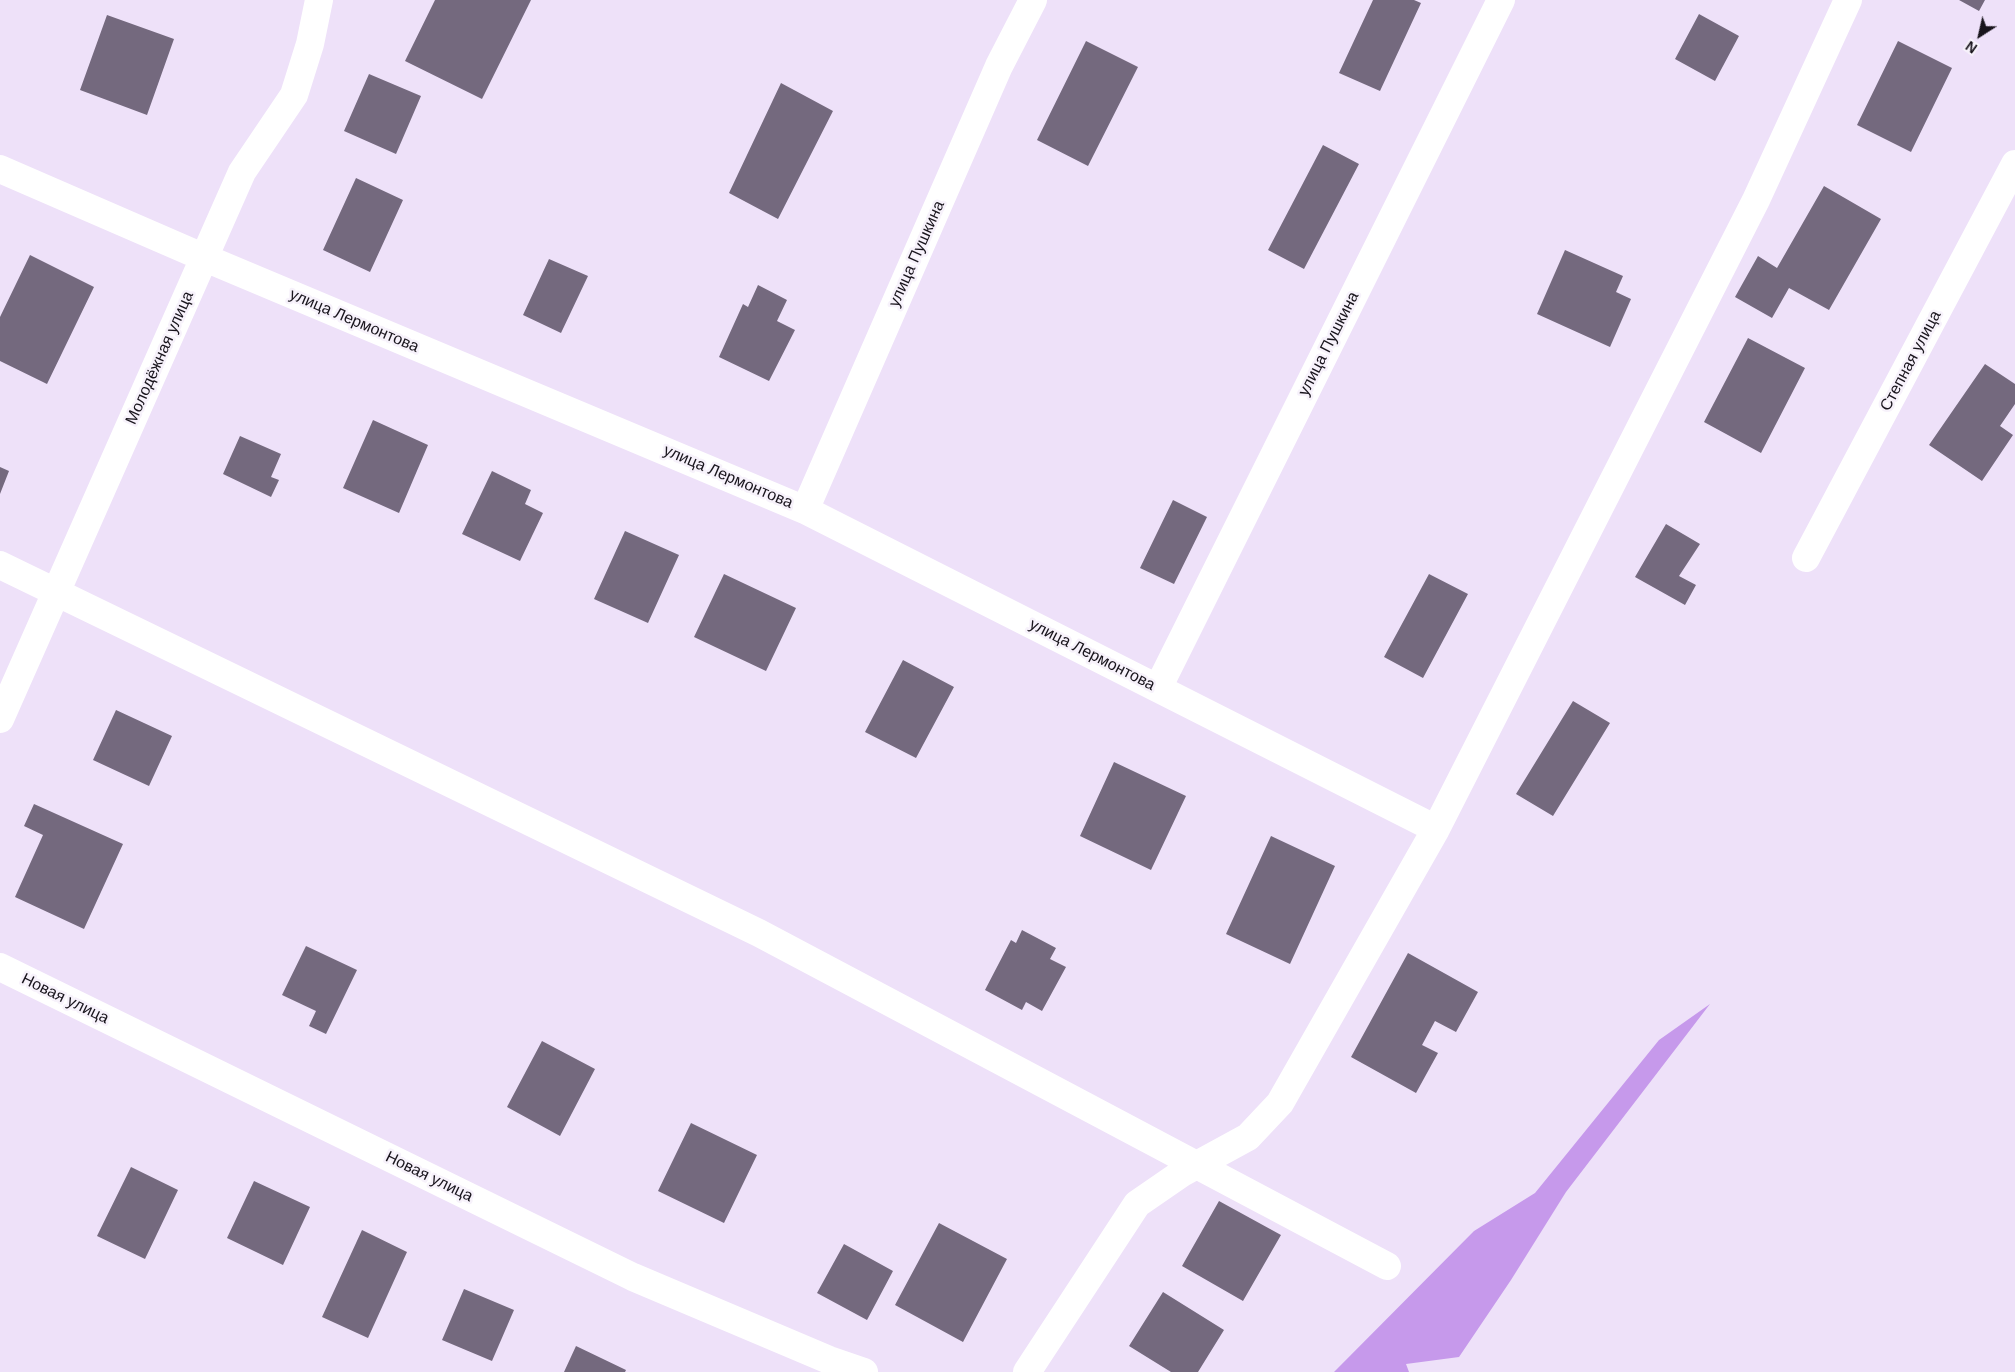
<!DOCTYPE html>
<meta charset="utf-8">
<style>
body{margin:0}
#map{position:relative;width:2015px;height:1372px;overflow:hidden;background:#eee1f9;font-family:Arial,sans-serif}
canvas{display:block}
.north{position:absolute;left:1955px;top:10px;width:50px;height:50px;-webkit-text-stroke:4px #f7f2fb;paint-order:stroke;rotate:215deg;font-size:14px;font-weight:700;line-height:20px;text-align:center;color:#18141c}
.north::after{content:'';display:block;margin:auto;width:18px;height:22px;background:#18141c;clip-path:polygon(50% 0,100% 100%,50% 72%,0 100%)}
</style>
<div id="map">
<canvas width="2015" height="1372"></canvas>
<div class="north">N</div>
</div>
<script>
const ctx = document.querySelector('canvas').getContext('2d');
ctx.lineJoin = 'round';
function fillPath(path, color) { ctx.fillStyle = color; ctx.fill(path, 'evenodd'); }
const poly = rows => new Path2D(rows.map(r => 'M' + r).join(''));
function strokePath(path, color, width, dash) { ctx.strokeStyle = color; ctx.lineWidth = width; ctx.lineCap = dash ? 'butt' : 'round'; ctx.setLineDash(dash || []); ctx.stroke(path); }
function drawText(font, color, halo, rows, align = 'center') {
  ctx.font = font + ' Arial,sans-serif'; ctx.lineWidth = 5; ctx.setLineDash([]); ctx.textBaseline = 'middle'; ctx.strokeStyle = halo; ctx.fillStyle = color; for (const [text, x, y, turn = 0] of rows) {
    ctx.save(); ctx.translate(x, y); ctx.rotate((+turn || 0) * Math.PI / 180); ctx.textAlign = isNaN(turn) ? turn : align; if (halo) ctx.strokeText(text, 0, 0); ctx.fillText(text, 0, 0); ctx.restore();
  }
}
fillPath(poly([
 [1710,1004,1566,1192,1511,1280,1459,1357,1406,1364,1409,1372,1334,1372,1474,1231,1535,1193,1659,1040]
]), '#c699eb');
fillPath(poly([
 [435,0,531,0,482,99,405,61],
 [1373,0,1414,0,1421,3,1380,91,1339,73],
 [1959,0,1985,0,1979,11],
 [1699,14,1739,36,1715,81,1675,59],
 [107,15,174,39,147,115,80,90],
 [1086,41,1138,67,1088,166,1037,140],
 [1898,41,1952,68,1911,152,1857,125],
 [369,74,421,96,396,154,344,131],
 [781,83,833,111,778,219,729,193],
 [1323,145,1359,164,1304,269,1268,250],
 [356,178,403,200,370,272,323,250],
 [1824,186,1881,219,1829,310,1789,288,1772,318,1735,297,1758,256,1777,268],
 [1565,250,1623,276,1616,292,1631,299,1610,347,1537,314],
 [30,255,94,287,47,384,0,361,0,317],
 [549,259,588,276,561,333,523,315],
 [758,285,787,300,777,321,795,330,769,381,719,357,743,304,748,307],
 [1748,338,1805,368,1761,453,1704,422],
 [1985,364,2015,384,2015,404,2000,426,2013,435,1982,481,1929,445],
 [373,420,428,445,399,513,343,488],
 [240,436,281,454,271,477,279,480,271,497,223,474],
 [0,467,9,471,0,494],
 [492,471,531,490,525,504,543,513,520,561,462,534],
 [1173,500,1207,517,1174,584,1140,568],
 [1666,524,1700,544,1679,576,1696,585,1685,605,1635,577],
 [625,531,679,555,648,623,594,599],
 [724,574,796,608,766,671,694,637],
 [1429,574,1468,594,1423,678,1384,657],
 [903,660,954,687,916,758,865,732],
 [1573,701,1610,723,1553,816,1516,794],
 [116,710,172,736,149,786,93,760],
 [1114,762,1186,796,1151,870,1080,836],
 [34,804,123,844,84,929,15,897,43,835,24,826],
 [1271,836,1335,866,1290,964,1226,934],
 [1022,930,1056,948,1050,959,1066,967,1042,1011,1026,1002,1022,1010,985,990,1011,940,1016,943],
 [306,946,357,970,326,1034,309,1026,316,1011,282,995],
 [1408,953,1478,992,1456,1032,1435,1021,1422,1045,1438,1053,1416,1093,1351,1057],
 [542,1041,595,1069,560,1136,507,1107],
 [691,1123,757,1155,724,1223,658,1191],
 [131,1167,178,1190,145,1259,97,1236],
 [254,1181,310,1207,283,1265,227,1238],
 [1219,1201,1281,1235,1243,1301,1182,1266],
 [939,1223,1007,1259,963,1342,895,1305],
 [362,1230,407,1252,368,1338,322,1317],
 [844,1244,893,1271,867,1320,817,1293],
 [464,1289,514,1310,492,1361,442,1340],
 [1163,1292,1224,1330,1198,1372,1171,1372,1129,1346],
 [576,1346,626,1370,625,1372,564,1372]
]), '#74697e');
strokePath(poly([
 [0,169,205,258,805,510,1436,829],
 [805,510,999,66,1033,0],
 [1806,558,2015,164],
 [0,565,759,933,1387,1266],
 [1158,688,1501,0],
 [0,719,242,172,294,95,310,44,319,0],
 [0,967,633,1277,829,1360,864,1372],
 [1027,1372,1137,1204,1182,1173,1248,1137,1280,1103,1436,829,1756,200,1848,0]
]), '#fff', 28);
drawText('16px', '#18141c', '#f7f2fb', [
 ["улица Пушкина",917,254,-66],
 ["улица Лермонтова",354,321,23],
 ["улица Пушкина",1329,344,-63],
 ["Молодёжная улица",160,358,-66],
 ["Степная улица",1911,361,-62],
 ["улица Лермонтова",728,477,23],
 ["улица Лермонтова",1092,655,27],
 ["Новая улица",65,999,26],
 ["Новая улица",429,1177,26]
]);
</script>
